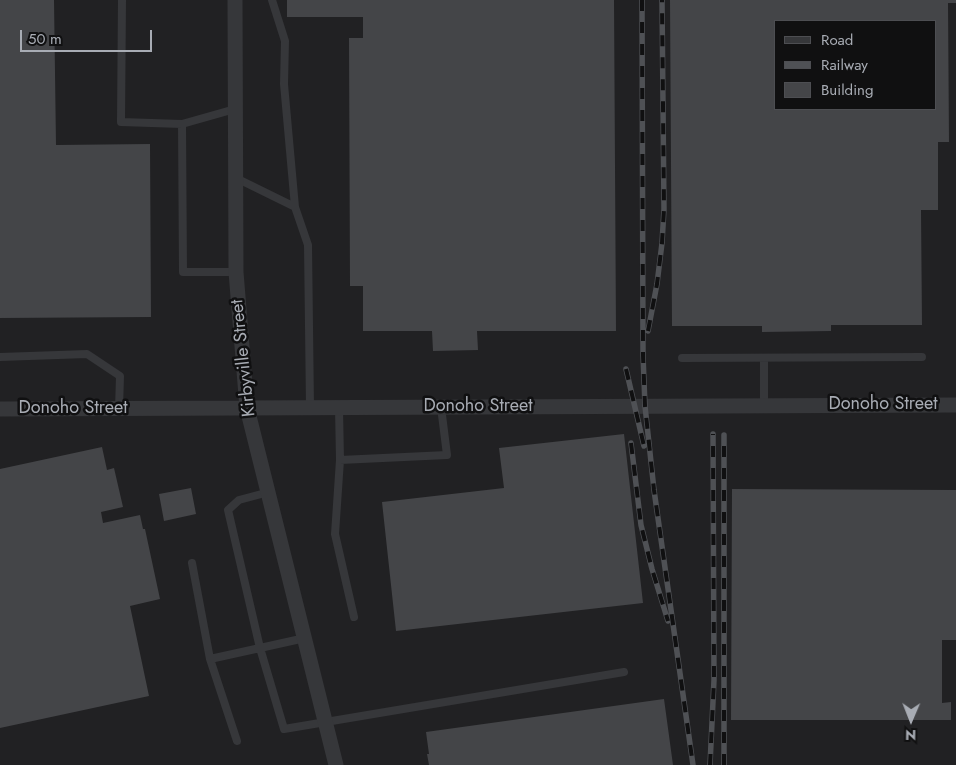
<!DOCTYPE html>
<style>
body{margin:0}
#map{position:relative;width:956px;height:765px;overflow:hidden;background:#151516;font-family:Jost,sans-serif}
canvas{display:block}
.legend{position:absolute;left:774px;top:20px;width:162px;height:90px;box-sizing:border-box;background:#101011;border:1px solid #4d4e52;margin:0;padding:6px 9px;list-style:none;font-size:15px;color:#a8acb4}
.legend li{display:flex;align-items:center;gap:10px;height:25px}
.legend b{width:25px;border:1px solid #4d4e52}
.north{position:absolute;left:886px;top:695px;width:50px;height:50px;-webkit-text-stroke:4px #101011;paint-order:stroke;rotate:181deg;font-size:14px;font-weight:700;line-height:20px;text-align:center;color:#a8acb4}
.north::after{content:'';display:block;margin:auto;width:18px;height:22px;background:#a8acb4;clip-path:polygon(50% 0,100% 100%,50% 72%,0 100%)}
.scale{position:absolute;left:20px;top:30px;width:132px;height:22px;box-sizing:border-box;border:2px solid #a8acb4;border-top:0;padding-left:6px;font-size:15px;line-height:18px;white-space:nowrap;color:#a8acb4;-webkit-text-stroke:4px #101011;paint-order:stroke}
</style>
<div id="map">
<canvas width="956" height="765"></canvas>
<ul class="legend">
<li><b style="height:6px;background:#36373a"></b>Road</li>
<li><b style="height:6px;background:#4f5155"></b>Railway</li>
<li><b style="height:14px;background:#444548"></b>Building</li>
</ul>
<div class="north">N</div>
<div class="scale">50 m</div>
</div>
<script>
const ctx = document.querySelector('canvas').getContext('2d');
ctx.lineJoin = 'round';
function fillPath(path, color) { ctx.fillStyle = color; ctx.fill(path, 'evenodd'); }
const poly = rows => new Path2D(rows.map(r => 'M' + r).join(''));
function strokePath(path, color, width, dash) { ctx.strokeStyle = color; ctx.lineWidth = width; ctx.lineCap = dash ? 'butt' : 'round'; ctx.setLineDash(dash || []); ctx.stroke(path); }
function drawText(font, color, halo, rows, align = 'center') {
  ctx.font = font + ' Jost,sans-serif'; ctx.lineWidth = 5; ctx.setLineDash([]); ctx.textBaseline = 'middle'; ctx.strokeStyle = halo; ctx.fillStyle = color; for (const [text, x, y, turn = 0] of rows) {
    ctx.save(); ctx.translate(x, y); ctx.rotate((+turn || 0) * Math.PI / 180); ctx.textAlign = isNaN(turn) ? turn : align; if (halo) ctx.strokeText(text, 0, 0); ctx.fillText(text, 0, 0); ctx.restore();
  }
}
fillPath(poly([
 [0,0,956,0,956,765,0,765],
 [775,21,935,21,935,109,775,109]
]), '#212123');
fillPath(poly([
 [0,0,54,0,56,145,150,144,151,317,0,318],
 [287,0,614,0,616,331,477,331,478,350,433,351,432,331,363,331,363,286,350,286,349,38,363,38,363,17,287,17],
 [670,0,956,0,956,3,948,3,949,142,938,142,938,210,921,210,922,325,831,325,831,331,762,332,762,326,672,326],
 [775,21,935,21,935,109,775,109],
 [624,434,643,603,396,631,382,502,504,488,499,448],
 [102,447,107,470,114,468,123,507,101,512,103,523,140,515,143,529,145,529,160,599,130,606,149,696,0,728,0,469],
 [191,488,196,514,164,521,159,494],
 [732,489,956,490,956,640,942,640,942,703,951,702,951,720,731,720],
 [664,699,673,765,429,765,427,754,429,754,426,732]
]), '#444548');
strokePath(poly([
 [122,0,121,122,182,124,235,109],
 [272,0,285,41,284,84,295,207],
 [182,124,183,272,236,272],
 [236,178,295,207,308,245,310,407],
 [0,357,87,354,120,376,119,409],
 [682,358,922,357],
 [764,358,764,405],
 [339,408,340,460,447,455,441,407],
 [340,460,335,534,354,617],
 [269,492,239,500,228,510,260,648,305,638],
 [192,563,210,659,237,741],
 [210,659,260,648,284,729,624,672]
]), '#36373a', 8);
strokePath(poly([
 [235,0,236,272,247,408,336,765],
 [0,409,956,405]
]), '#36373a', 15);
const rail = poly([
 [642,0,643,355,645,406,654,490,693,765],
 [648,331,657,284,662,243,664,209,662,0],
 [626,369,644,446],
 [631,443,641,525,652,569,668,621],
 [710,765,714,680,713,434],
 [724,765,724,435]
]);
strokePath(rail, '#4f5155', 5.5);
strokePath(rail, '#101011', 4, [11]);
drawText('18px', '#a8acb4', '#101011', [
 ["Kirbyville Street",244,358,-96],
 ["Donoho Street",883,405],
 ["Donoho Street",478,407],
 ["Donoho Street",73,409]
]);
</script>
